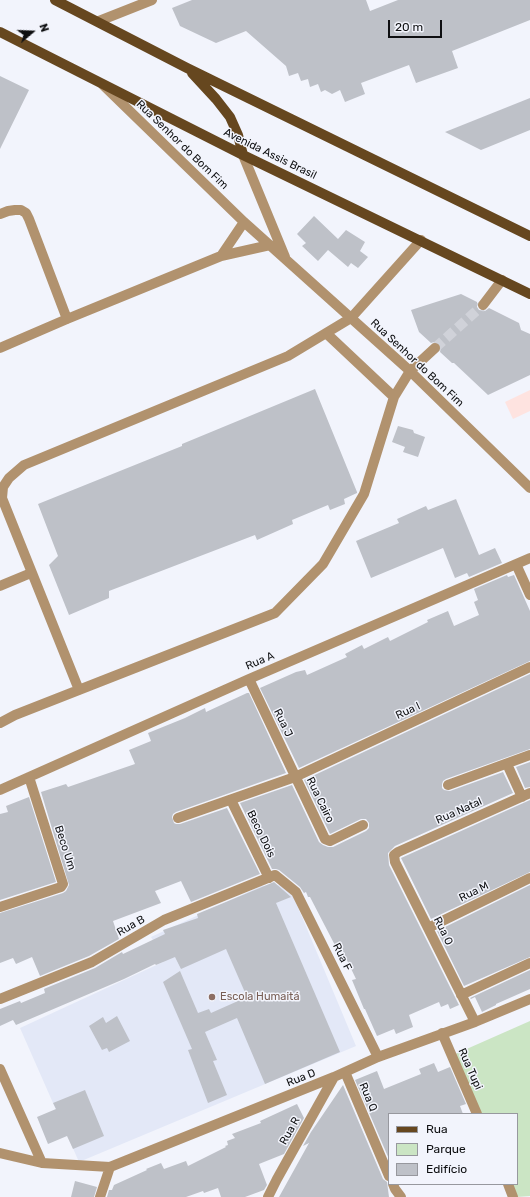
<!DOCTYPE html>
<meta charset="utf-8">
<style>
body{margin:0}
#map{position:relative;width:530px;height:1197px;overflow:hidden;background:#f2f4fc;font-family:Rubik,sans-serif}
canvas{display:block}
.legend{position:absolute;left:388px;top:1113px;width:130px;height:72px;box-sizing:border-box;background:#f2f4fc;border:1px solid #97989e;margin:0;padding:5px 7px;list-style:none;font-size:12px;color:#0e0f11}
.legend li{display:flex;align-items:center;gap:8px;height:20px}
.legend b{width:20px;border:1px solid #97989e}
.north{position:absolute;left:12px;top:12px;width:40px;height:40px;-webkit-text-stroke:3px #f2f4fc;paint-order:stroke;rotate:71deg;font-size:11px;font-weight:700;line-height:16px;text-align:center;color:#0e0f11}
.north::after{content:'';display:block;margin:auto;width:14px;height:18px;background:#0e0f11;clip-path:polygon(50% 0,100% 100%,50% 72%,0 100%)}
.scale{position:absolute;left:388px;top:20px;width:54px;height:18px;box-sizing:border-box;border:2px solid #0e0f11;border-top:0;padding-left:5px;font-size:12px;line-height:14px;white-space:nowrap;color:#0e0f11;-webkit-text-stroke:3px #f2f4fc;paint-order:stroke}
</style>
<div id="map">
<canvas width="530" height="1197"></canvas>
<ul class="legend">
<li><b style="height:5px;background:#66471f"></b>Rua</li>
<li><b style="height:11px;background:#cbe5c4"></b>Parque</li>
<li><b style="height:11px;background:#bec1c8"></b>Edifício</li>
</ul>
<div class="north">N</div>
<div class="scale">20 m</div>
</div>
<script>
const ctx = document.querySelector('canvas').getContext('2d');
ctx.lineJoin = 'round';
function fillPath(path, color) { ctx.fillStyle = color; ctx.fill(path, 'evenodd'); }
const poly = rows => new Path2D(rows.map(r => 'M' + r).join(''));
function strokePath(path, color, width, dash) { ctx.strokeStyle = color; ctx.lineWidth = width; ctx.lineCap = dash ? 'butt' : 'round'; ctx.setLineDash(dash || []); ctx.stroke(path); }
function drawText(font, color, halo, rows, align = 'center') {
  ctx.font = font + ' Rubik,sans-serif'; ctx.lineWidth = 3; ctx.setLineDash([]); ctx.textBaseline = 'middle'; ctx.strokeStyle = halo; ctx.fillStyle = color; for (const [text, x, y, turn = 0] of rows) {
    ctx.save(); ctx.translate(x, y); ctx.rotate((+turn || 0) * Math.PI / 180); ctx.textAlign = isNaN(turn) ? turn : align; if (halo) ctx.strokeText(text, 0, 0); ctx.fillText(text, 0, 0); ctx.restore();
  }
}
fillPath(poly([
 [530,390,530,411,513,419,505,402]
]), '#fee3e0');
fillPath(poly([
 [282,885,292,893,356,1046,79,1162,20,1028,163,962,154,942,151,937,261,886]
]), '#e3e8f7');
fillPath(poly([
 [530,1021,530,1196,517,1197,511,1184,517,1184,517,1114,480,1114,453,1055]
]), '#cbe5c4');
fillPath(poly([
 [192,0,366,0,370,11,398,0,530,0,530,20,452,51,458,68,416,83,409,65,361,83,365,94,345,102,340,90,332,94,325,90,321,92,318,84,310,87,308,79,301,81,298,73,289,76,286,66,246,31,216,43,180,26,172,8],
 [0,76,29,90,0,149],
 [530,98,530,130,486,148,481,150,445,132],
 [314,216,338,239,346,230,365,242,360,251,368,257,358,268,351,263,348,267,328,250,318,261,302,246,306,243,297,234],
 [461,294,477,302,477,307,479,310,485,311,489,308,519,323,521,330,530,334,530,375,488,395,454,363,452,363,440,352,441,347,439,343,434,342,431,343,419,332,411,310],
 [315,389,357,492,357,493,344,499,345,504,330,510,328,505,292,520,293,524,257,540,255,535,109,591,109,598,69,615,49,565,58,556,38,504,182,446,182,444],
 [398,426,413,430,414,433,425,437,418,457,403,452,405,447,392,442],
 [456,499,479,555,495,548,502,563,469,577,467,573,455,578,443,548,371,578,356,541,399,523,397,519,426,506,428,510],
 [507,575,508,577,514,575,530,611,530,661,299,768,260,688,296,672,305,670,307,675,347,657,345,654,362,645,364,649,388,637,390,641,428,622,427,620,448,611,454,626,479,615,474,602,478,600,474,589],
 [530,674,530,749,446,779,443,781,442,784,442,788,444,790,450,791,503,772,513,793,395,846,388,853,389,865,459,1005,450,1009,448,1004,441,1007,439,1002,409,1015,413,1027,396,1034,394,1029,377,1036,365,1009,364,1009,352,980,356,979,343,952,339,953,310,897,308,897,306,892,304,893,300,887,279,870,276,869,272,869,240,803,292,785,319,842,323,845,328,847,333,847,366,831,369,828,369,823,366,819,361,819,330,834,304,780],
 [247,693,249,693,286,773,176,812,173,814,172,817,174,823,176,824,180,824,227,808,260,874,191,902,181,881,155,891,161,903,113,921,119,939,89,956,40,976,32,957,16,964,13,958,0,963,0,913,63,893,66,891,69,885,41,792,66,784,68,787,135,764,129,750,151,741,148,733,185,718,205,708,206,712],
 [530,762,530,787,525,788,516,767],
 [29,797,56,882,0,900,0,814,8,812,6,806],
 [530,800,530,872,431,919,401,858],
 [274,882,291,897,276,903,340,1052,265,1084,237,1018,205,1032,217,1060,213,1061,227,1095,208,1103,188,1050,192,1049,163,982,180,971,198,1013,209,1009,211,1013,247,997,226,949,181,969,175,957,156,965,155,964,124,979,16,1025,13,1020,0,1026,0,1009,20,1001,21,1003,45,993,44,989,46,988,95,968,122,952,123,954,165,934,163,930,198,918,197,914],
 [530,885,530,957,464,986,437,931],
 [530,970,530,989,496,1004,496,1005,482,1012,475,997,471,999,470,998],
 [117,1016,130,1041,109,1052,107,1048,102,1050,89,1026,103,1017,106,1023],
 [434,1063,438,1072,450,1067,466,1104,460,1106,463,1114,389,1114,389,1159,355,1080,377,1071,384,1089,421,1074,419,1069],
 [343,1085,383,1179,387,1182,389,1197,279,1197,309,1143,303,1146,311,1132],
 [85,1090,104,1136,73,1149,67,1136,48,1144,37,1117,56,1109,53,1103],
 [297,1104,304,1118,284,1154,259,1164,267,1185,264,1190,245,1197,221,1197,218,1188,204,1193,203,1191,186,1197,107,1197,109,1190,112,1190,114,1185,147,1170,146,1169,161,1163,164,1169,186,1161,188,1166,226,1147,225,1146,228,1145,227,1141,235,1138,232,1134,261,1123,260,1121],
 [75,1181,97,1187,94,1197,71,1197]
]), '#bec1c8');
strokePath(poly([
 [435,348,483,305]
]), '#d0d2d9', 10, [10, 5]);
strokePath(poly([
 [99,21,152,0],
 [103,85,244,222,410,371,530,488],
 [243,155,285,257],
 [0,214,8,211,15,210,21,210,26,213,29,219,67,319],
 [221,256,244,222],
 [483,305,502,280],
 [326,333,394,397],
 [0,348,67,319,221,256,270,245],
 [516,564,530,595],
 [0,586,31,573],
 [249,679,325,839,330,841,363,825],
 [79,690,2,498,3,487,9,478,24,465,288,356,351,318,421,240],
 [0,723,15,715,275,613,323,564,364,494,394,397,410,371,435,348],
 [507,764,522,797],
 [448,785,530,755],
 [0,790,249,679,530,558],
 [231,800,269,878],
 [178,818,295,777,530,667],
 [0,907,61,887,63,884,29,777],
 [428,928,530,878],
 [461,995,530,963],
 [0,999,92,962,164,920,275,875,296,892,378,1057],
 [475,1022,395,862,394,855,398,852,530,793],
 [442,1033,477,1114],
 [0,1069,42,1163],
 [345,1072,389,1176],
 [0,1153,42,1163,110,1167,334,1077,378,1057,475,1022,530,999],
 [393,1184,395,1189,401,1197],
 [508,1184,513,1197],
 [100,1197,110,1167],
 [268,1197,277,1179,334,1077]
]), '#b1926e', 10);
strokePath(poly([
 [55,0,187,68,530,236],
 [0,32,243,155,530,294],
 [192,73,216,99,230,117,238,135,243,155]
]), '#66471f', 10);
for (const [x, y, r, color] of [
 [212,997,4,"#8d6e63"]
]) { const dot = new Path2D(); dot.arc(x, y, r, 0, 2 * Math.PI); ctx.fillStyle = color; ctx.fill(dot); strokePath(dot, '#f2f4fc', 1.5); }
drawText('11px', '#0e0f11', '#f2f4fc', [
 ["Rua Senhor do Bom Fim",182,145,44],
 ["Avenida Assis Brasil",270,154,26],
 ["Rua Senhor do Bom Fim",417,363,43],
 ["Rua A",260,661,-23],
 ["Rua I",408,711,-25],
 ["Rua J",283,723,64],
 ["Rua Cairo",320,800,64],
 ["Rua Natal",459,811,-24],
 ["Beco Dois",261,834,64],
 ["Beco Um",65,848,72],
 ["Rua M",474,892,-26],
 ["Rua B",131,926,-30],
 ["Rua O",443,931,64],
 ["Rua F",342,957,64],
 ["Rua Tupi",470,1069,66],
 ["Rua D",301,1078,-22],
 ["Rua Q",368,1097,67],
 ["Rua R",290,1131,-61]
]);
drawText('11px', '#785e54', '#f2f4fc', [
 ["Escola Humaitá",220,997]
], 'left');
</script>
